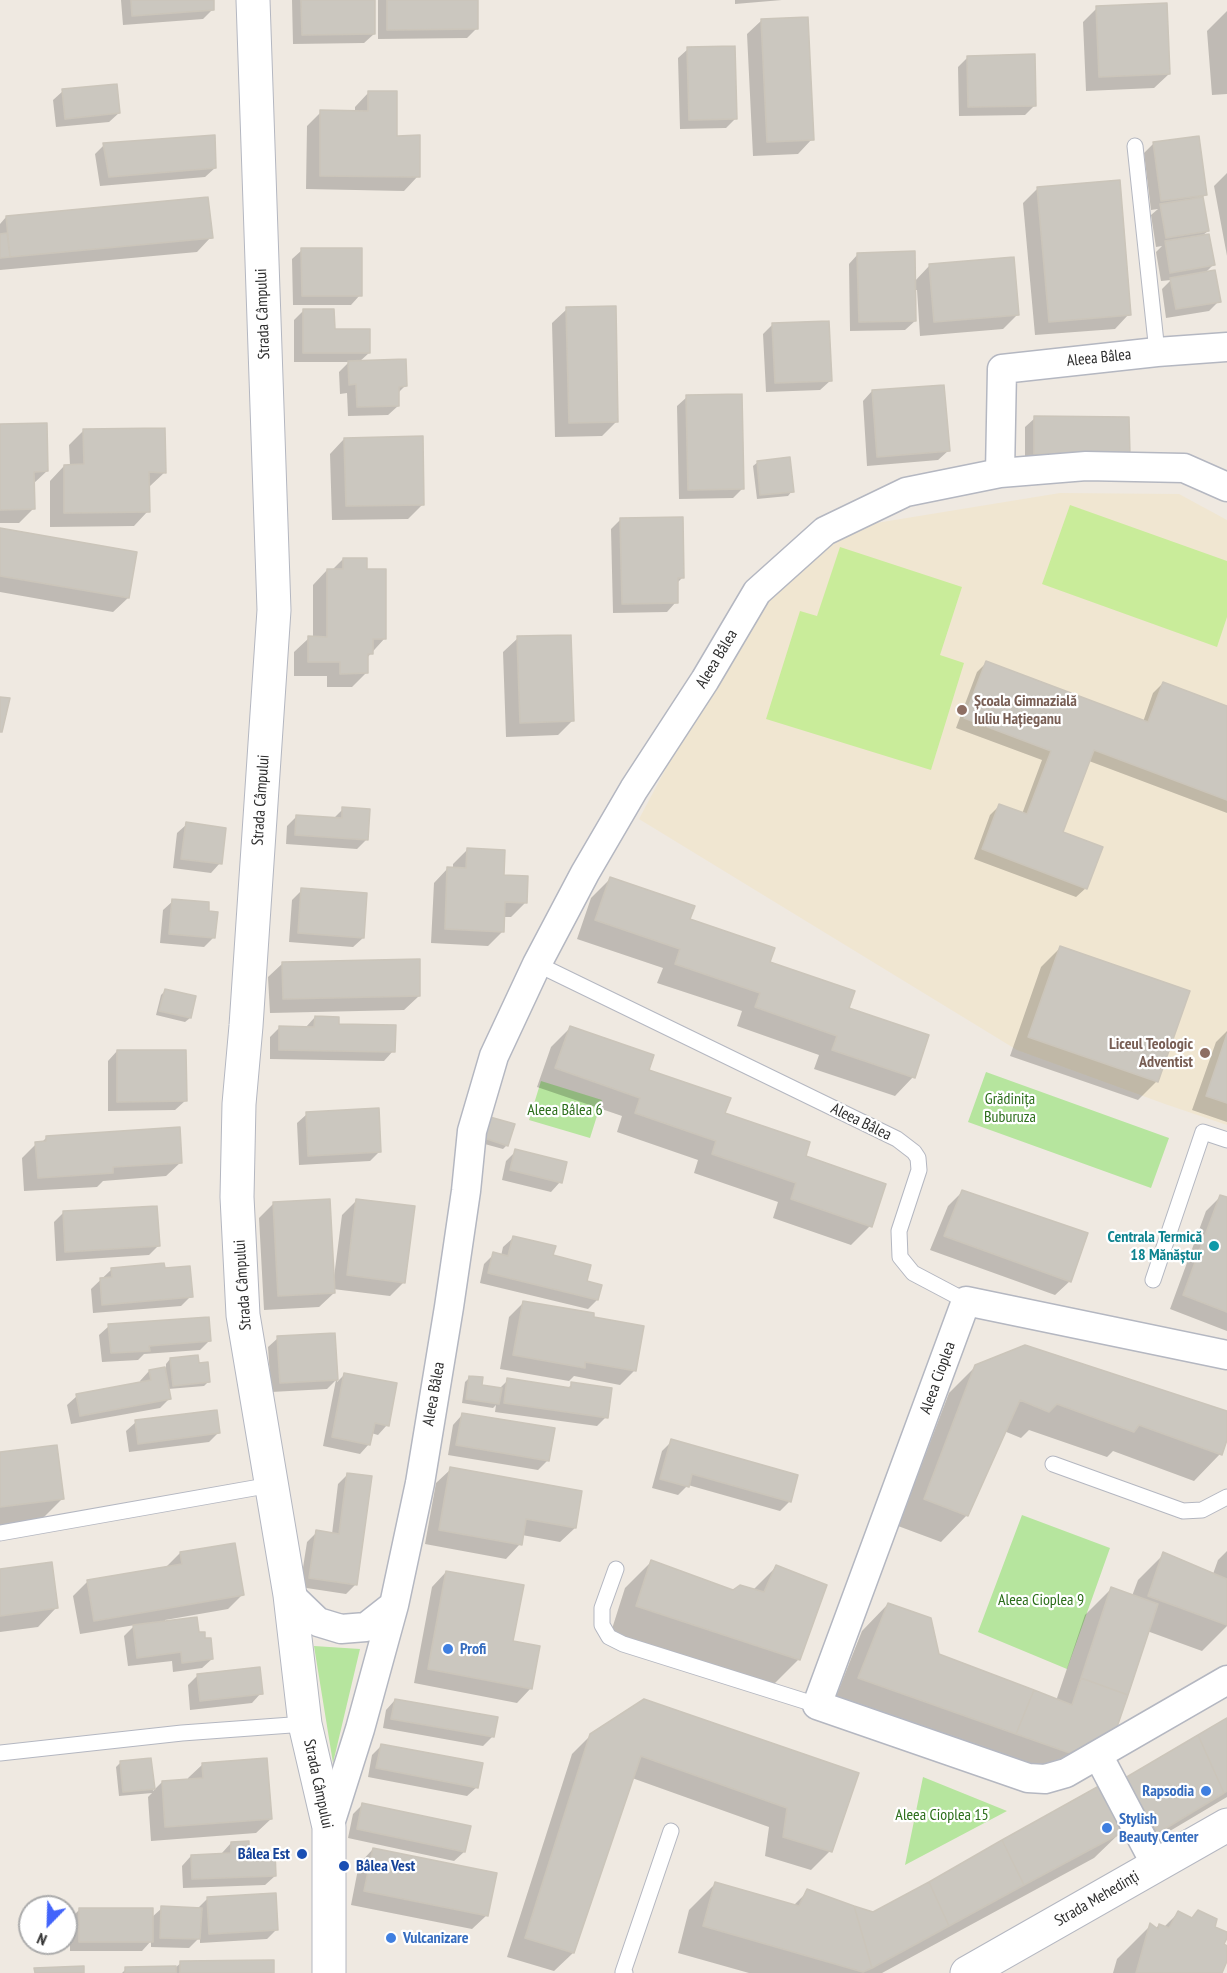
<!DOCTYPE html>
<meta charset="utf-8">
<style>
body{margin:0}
#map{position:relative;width:1227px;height:1973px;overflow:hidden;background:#efe9e1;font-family:"PT Sans Narrow",sans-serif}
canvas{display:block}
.north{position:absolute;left:18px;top:1895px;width:60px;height:60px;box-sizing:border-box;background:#fff;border:2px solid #ababab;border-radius:50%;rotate:203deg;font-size:16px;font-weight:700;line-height:24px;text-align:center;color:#2e2e2e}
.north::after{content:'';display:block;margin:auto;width:21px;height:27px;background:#4264fb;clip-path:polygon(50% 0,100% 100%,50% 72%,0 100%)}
</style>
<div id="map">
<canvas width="1227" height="1973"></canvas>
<div class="north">N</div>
</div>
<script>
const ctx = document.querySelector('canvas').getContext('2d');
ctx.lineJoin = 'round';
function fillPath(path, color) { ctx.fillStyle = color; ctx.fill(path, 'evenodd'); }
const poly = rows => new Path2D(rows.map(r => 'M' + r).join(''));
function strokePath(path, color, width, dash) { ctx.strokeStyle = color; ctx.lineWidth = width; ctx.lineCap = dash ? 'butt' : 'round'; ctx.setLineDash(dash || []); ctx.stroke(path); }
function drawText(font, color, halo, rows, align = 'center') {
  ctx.font = font + ' "PT Sans Narrow",sans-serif'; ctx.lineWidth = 4.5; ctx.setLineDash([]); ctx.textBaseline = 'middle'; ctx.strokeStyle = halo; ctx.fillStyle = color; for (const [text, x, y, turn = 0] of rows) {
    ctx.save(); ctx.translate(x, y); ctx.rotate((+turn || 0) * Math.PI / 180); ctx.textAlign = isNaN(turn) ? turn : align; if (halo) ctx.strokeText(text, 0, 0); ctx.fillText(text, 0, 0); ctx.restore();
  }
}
fillPath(poly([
 [1060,493,1179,494,1227,520,1227,1125,1165,1104,1017,1050,639,819,755,601,827,545,870,524]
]), '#f0e6d1');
fillPath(poly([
 [986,1072,1169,1138,1151,1188,968,1122],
 [541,1081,602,1100,590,1138,529,1120],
 [1022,1515,1110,1548,1067,1669,978,1632],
 [314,1646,360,1649,333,1763],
 [923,1777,1007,1811,905,1865]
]), '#b6e59e');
fillPath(poly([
 [1070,505,1227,561,1227,617,1217,647,1042,584],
 [840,547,962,587,940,655,964,663,931,770,766,719,800,611,817,616]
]), '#c9ec9a');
fillPath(poly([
 [121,0,212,0,213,9,203,19,123,25],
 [292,0,373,0,374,34,364,43,293,44],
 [378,0,477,0,477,28,467,38,378,39],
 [735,0,782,0,735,4],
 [1097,8,1169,74,1154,88,1086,91,1083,22],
 [1227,11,1227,94,1212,95,1207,31],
 [762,20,812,139,798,154,753,156,747,34],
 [688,49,736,118,726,128,680,129,678,58],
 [968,57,1035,105,1025,115,959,116,958,67],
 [63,91,119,113,109,122,56,127,53,100],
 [369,92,418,176,404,191,306,189,307,126,321,112,355,112,355,107],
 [1154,143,1205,195,1202,198,1208,231,1202,236,1213,265,1204,274,1219,301,1209,311,1166,318,1162,289,1171,280,1161,281,1156,252,1162,246,1156,247,1151,215,1158,209,1151,210,1144,153],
 [104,145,215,168,205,177,100,186,95,154],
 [1227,173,1227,256,1214,186],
 [1038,188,1129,314,1115,329,1035,335,1023,203],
 [6,217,211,237,197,252,0,270,0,224],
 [302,250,360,295,351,305,293,305,292,259],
 [858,254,914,282,930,265,1017,315,1003,329,920,336,917,290,914,290,915,321,905,330,850,331,849,264],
 [567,309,616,422,602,436,555,437,552,323],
 [304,310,369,353,359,362,405,386,397,394,398,406,388,415,348,416,347,393,340,394,339,372,349,362,294,362,294,320],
 [773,324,830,381,820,390,766,392,763,334],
 [872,391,948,451,938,460,867,466,863,401],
 [687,397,743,488,733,498,679,499,677,406],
 [1035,418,1128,454,1025,463,1025,427],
 [0,425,47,471,33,484,34,508,19,523,0,523],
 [84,430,165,472,150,486,148,486,148,511,134,526,50,527,50,481,64,466,70,466,69,445],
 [344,439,423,504,408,519,332,520,330,454],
 [758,462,792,491,788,496,757,499,753,466],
 [621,519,683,577,676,584,676,602,667,612,613,613,611,529],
 [0,529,128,598,113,612,0,592],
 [343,559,365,570,385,638,366,659,366,673,352,687,327,687,327,676,294,676,294,652,309,638,313,638,313,585,327,570,332,570],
 [518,638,572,721,558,735,506,737,503,652],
 [986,663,1143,722,1153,693,1163,683,1227,708,1227,813,1089,761,1061,833,1086,888,1076,897,974,859,990,815,1000,805,1022,814,1042,760,956,728,977,672],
 [343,809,367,839,357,849,286,844,287,826,297,816,333,819],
 [187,824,220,863,211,873,173,868,177,833],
 [468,849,502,876,525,903,511,917,503,917,503,931,488,946,431,943,434,883,448,868,453,869,453,864],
 [610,879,768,963,848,1009,913,1077,895,1096,814,1069,819,1055,737,1026,742,1011,657,983,663,968,577,939,591,898],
 [302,890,363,938,353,947,289,942,292,900],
 [173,901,207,912,214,937,204,947,160,943,163,910],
 [1060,948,1157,1081,1138,1100,1010,1056,1041,967],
 [283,963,419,996,404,1010,270,1013,268,977],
 [165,991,190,1018,185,1022,156,1015,161,995],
 [315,1017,337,1025,393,1051,384,1061,270,1059,270,1037,280,1027,306,1027],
 [570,1028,804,1157,870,1226,851,1245,773,1218,778,1202,694,1173,698,1160,617,1132,622,1116,537,1087,551,1047],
 [1227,1031,1227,1122,1192,1110,1216,1042],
 [117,1051,185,1101,175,1110,108,1111,108,1061],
 [307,1114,380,1151,370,1161,299,1165,297,1123],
 [486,1123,507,1145,503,1149,481,1143],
 [46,1138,181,1162,166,1176,103,1181,97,1187,24,1191,22,1158,36,1144,41,1143],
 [516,1151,560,1182,551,1192,502,1180,506,1161],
 [963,1191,1070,1281,1055,1295,930,1250,948,1206],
 [1220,1197,1227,1199,1227,1331,1170,1309,1206,1211],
 [357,1200,404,1282,390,1296,333,1289,334,1293,319,1307,264,1310,259,1218,273,1204,334,1277,342,1215],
 [63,1213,158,1246,149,1255,56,1261,54,1222],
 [513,1238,552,1257,585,1283,597,1300,588,1309,480,1283,484,1264,494,1254,501,1256,503,1247],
 [112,1269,191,1296,181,1306,93,1313,91,1289],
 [524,1302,592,1318,634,1371,620,1385,574,1376,569,1381,500,1369,509,1317],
 [109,1326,209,1341,200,1350,144,1354,138,1360,102,1362,99,1335],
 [334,1334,337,1382,345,1374,387,1425,378,1435,371,1433,369,1444,360,1454,323,1446,336,1380,327,1389,271,1392,268,1347,278,1338],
 [170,1359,198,1365,209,1381,204,1386,168,1389,170,1398,160,1408,71,1424,67,1405,77,1396,141,1384,140,1381,149,1371,166,1368,166,1364],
 [976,1366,1227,1412,1227,1435,1220,1454,1194,1481,1113,1451,1107,1457,1029,1430,1021,1438,1004,1431,967,1515,941,1542,898,1526,949,1393],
 [470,1377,480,1386,499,1389,508,1380,567,1389,572,1384,606,1417,597,1426,495,1412,496,1405,493,1408,462,1403,465,1382],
 [462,1415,548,1460,538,1470,448,1455,453,1425],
 [136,1422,218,1433,209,1442,129,1452,126,1431],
 [672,1441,790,1501,780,1511,688,1485,678,1495,652,1488,662,1451],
 [0,1453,62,1499,36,1525,0,1530],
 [451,1469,575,1528,560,1542,522,1535,520,1544,506,1559,425,1544,436,1483],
 [348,1474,356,1584,346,1594,300,1587,307,1542,317,1532,332,1534,338,1484],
 [1227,1551,1227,1626,1202,1651,1147,1631,1115,1730,1043,1779,833,1704,862,1631,888,1604,937,1655,1056,1701,1085,1615,1111,1589,1132,1596,1138,1580,1164,1554,1213,1574,1218,1560],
 [180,1553,242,1595,228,1609,165,1620,165,1623,197,1633,212,1659,202,1668,173,1672,172,1661,128,1666,124,1636,135,1625,80,1634,73,1596,88,1581,165,1568],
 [651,1562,733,1592,753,1590,776,1567,825,1586,798,1660,772,1686,611,1632,625,1588],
 [0,1571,56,1608,38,1627,0,1632],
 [446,1572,531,1688,517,1703,414,1683,432,1587],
 [197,1676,261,1693,252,1703,190,1710,188,1685],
 [395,1700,493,1736,483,1746,383,1728,386,1710],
 [1227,1720,1227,1797,1138,1850,1108,1798],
 [591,1735,857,1774,830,1851,811,1870,765,1856,769,1827,632,1778,573,1953,554,1971,507,1957,572,1754],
 [382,1745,477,1787,467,1796,368,1777,372,1755],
 [150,1760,153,1791,162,1782,188,1780,188,1778,203,1764,271,1819,256,1833,151,1841,148,1797,152,1793,119,1796,116,1767,121,1762],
 [363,1804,464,1852,454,1861,348,1838,353,1814],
 [1121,1832,1094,1858,882,1973,749,1973,678,1953,689,1910,715,1884,793,1906,808,1891,873,1914],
 [231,1843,275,1876,265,1885,183,1888,182,1866,191,1856,222,1855,222,1853],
 [373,1849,487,1915,472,1929,351,1905,359,1864],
 [208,1898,277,1929,267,1939,200,1943,200,1937,189,1948,151,1947,151,1941,142,1951,70,1951,70,1919,80,1909,151,1918,162,1908,197,1909],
 [1178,1913,1227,1933,1221,1945,1227,1948,1227,1957,1221,1973,1113,1973,1117,1959,1151,1925,1155,1929,1159,1925,1164,1927],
 [181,1963,272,1973,122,1973,126,1969,176,1967]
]), '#0003');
const building = poly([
 [131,0,214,0,214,10,132,16,131,0],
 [301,0,375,0,375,34,302,35,301,0],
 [387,0,478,0,478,29,387,30,387,0],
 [1167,3,1170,74,1099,77,1096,6,1167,3],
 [808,17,814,140,767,142,761,19,808,17],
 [735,46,737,119,689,120,687,47,735,46],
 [1035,54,1036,106,968,107,967,56,1035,54],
 [117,84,120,113,65,119,62,89,117,84],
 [368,91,397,91,397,136,420,135,420,177,320,176,320,110,368,111,368,91],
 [215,135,216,168,109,177,103,143,215,135],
 [1199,136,1207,195,1161,201,1153,142,1199,136],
 [1120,180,1131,315,1049,322,1037,187,1120,180],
 [208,197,213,238,10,257,6,216,208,197],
 [1203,197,1209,231,1166,238,1160,204,1203,197],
 [7,233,10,257,0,258,0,234,7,233],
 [1209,234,1215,265,1170,273,1165,241,1209,234],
 [301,248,362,248,362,296,302,296,301,248],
 [915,251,916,321,859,322,857,253,915,251],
 [1014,257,1019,315,934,322,929,264,1014,257],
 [1215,270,1221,302,1176,309,1170,278,1215,270],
 [616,306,618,422,569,423,566,307,616,306],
 [303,309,334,309,335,329,370,329,370,353,303,353,303,309],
 [829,321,832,381,775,383,772,323,829,321],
 [406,359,407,386,399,387,399,406,357,407,356,384,349,385,348,361,406,359],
 [944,385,950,451,877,457,872,390,944,385],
 [742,394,744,489,688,490,686,395,742,394],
 [1034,416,1129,417,1130,455,1034,454,1034,416],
 [47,423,48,471,34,472,35,509,0,510,0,424,47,423],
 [165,428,166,473,149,472,150,512,64,513,64,465,84,464,83,429,165,428],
 [423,436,424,505,346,506,344,438,423,436],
 [790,457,794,492,760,495,757,461,790,457],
 [683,517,684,578,678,578,678,603,622,604,620,518,683,517],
 [0,528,137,552,129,598,0,576,0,528],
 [343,558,367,558,367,569,386,569,386,639,373,639,373,654,368,654,368,673,340,674,340,662,308,662,308,636,327,637,327,569,343,569,343,558],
 [571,635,574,721,520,723,517,636,571,635],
 [986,661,1148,722,1163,682,1227,706,1227,800,1094,750,1063,832,1103,847,1087,889,982,849,999,804,1027,814,1051,751,964,718,986,661],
 [0,697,10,698,2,732,0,732,0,697],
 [342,807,370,809,368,840,295,835,296,815,342,818,342,807],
 [186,822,226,828,222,864,181,859,186,822],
 [467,848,505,850,504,875,528,876,527,903,505,902,504,932,445,929,447,867,466,868,467,848],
 [610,877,695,906,690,919,775,948,770,962,855,991,849,1008,929,1035,915,1078,832,1050,837,1036,755,1007,760,993,675,964,680,949,595,920,610,877],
 [301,888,367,893,364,938,298,933,301,888],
 [172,899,209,902,209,911,218,912,215,938,169,934,172,899],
 [1060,946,1190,991,1158,1082,1028,1037,1060,946],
 [420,959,420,996,283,999,282,962,420,959],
 [165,989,196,996,191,1018,159,1011,165,989],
 [315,1016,339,1017,339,1024,396,1025,395,1052,279,1050,279,1026,314,1027,315,1016],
 [570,1026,654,1055,649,1070,731,1098,725,1113,810,1142,806,1156,886,1184,872,1227,791,1199,796,1183,712,1154,716,1141,635,1113,640,1098,555,1068,570,1026],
 [1227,1034,1227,1103,1206,1096,1227,1034],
 [117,1050,186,1050,187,1101,117,1102,117,1050],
 [379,1108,381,1152,308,1156,306,1112,379,1108],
 [490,1117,515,1124,508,1146,484,1138,490,1117],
 [180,1127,182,1163,113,1167,113,1173,38,1178,35,1142,46,1141,46,1136,180,1127],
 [515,1149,567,1162,562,1183,510,1170,515,1149],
 [962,1190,1088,1233,1071,1282,944,1236,962,1190],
 [1220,1195,1227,1197,1227,1312,1183,1295,1220,1195],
 [330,1199,335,1293,278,1296,273,1202,330,1199],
 [356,1199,415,1206,405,1283,347,1275,356,1199],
 [157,1206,160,1246,65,1252,63,1211,157,1206],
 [513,1236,556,1246,553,1255,591,1265,587,1281,602,1285,598,1300,488,1273,493,1252,508,1256,513,1236],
 [164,1263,165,1268,190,1266,193,1297,102,1305,100,1278,112,1277,111,1268,164,1263],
 [523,1301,594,1313,594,1317,644,1326,636,1371,585,1362,585,1368,513,1355,523,1301],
 [209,1317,211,1341,149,1346,150,1351,111,1353,108,1324,209,1317],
 [335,1333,338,1380,280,1383,277,1336,335,1333],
 [1025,1345,1227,1411,1227,1440,1222,1455,1139,1425,1134,1432,1057,1404,1049,1412,1020,1400,968,1516,924,1499,975,1365,1025,1345],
 [198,1355,199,1363,208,1362,210,1382,173,1386,170,1358,198,1355],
 [165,1367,171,1399,80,1416,76,1394,151,1380,149,1370,165,1367],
 [344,1373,397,1383,389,1426,375,1423,370,1445,332,1437,344,1373],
 [469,1376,483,1377,482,1385,502,1388,499,1404,466,1399,469,1376],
 [507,1378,571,1388,571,1382,612,1388,608,1418,504,1403,507,1378],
 [217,1410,220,1433,138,1444,135,1420,217,1410],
 [462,1413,555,1428,549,1461,456,1445,462,1413],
 [671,1439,798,1475,791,1502,692,1474,689,1487,660,1479,671,1439],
 [57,1445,64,1499,0,1507,0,1452,57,1445],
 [450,1467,582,1491,576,1528,526,1519,522,1545,439,1530,450,1467],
 [347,1473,372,1476,357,1585,309,1578,316,1530,339,1534,347,1473],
 [235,1543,244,1595,94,1621,87,1580,182,1564,180,1552,235,1543],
 [1163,1552,1227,1579,1227,1625,1148,1596,1163,1552],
 [651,1560,733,1590,740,1585,764,1592,776,1565,827,1585,800,1660,636,1606,651,1560],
 [52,1562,58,1608,0,1616,0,1569,52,1562],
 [446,1571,524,1585,513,1641,540,1646,532,1689,428,1669,446,1571],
 [1111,1587,1158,1604,1128,1695,1081,1678,1111,1587],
 [888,1603,931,1618,939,1654,1034,1690,1016,1734,858,1678,888,1603],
 [197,1617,199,1632,205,1632,205,1638,211,1638,213,1659,182,1663,181,1652,137,1658,133,1625,197,1617],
 [260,1667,263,1694,200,1701,197,1674,260,1667],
 [1081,1678,1128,1695,1116,1730,1070,1753,1016,1734,1034,1690,1072,1705,1081,1678],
 [395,1699,498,1717,494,1737,391,1719,395,1699],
 [644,1699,859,1773,832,1852,783,1837,787,1808,641,1756,574,1953,525,1938,590,1734,644,1699],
 [1227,1718,1227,1791,1224,1793,1198,1735,1227,1718],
 [1198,1735,1224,1793,1158,1833,1125,1778,1198,1735],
 [381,1744,483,1763,478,1788,376,1768,381,1744],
 [151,1758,155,1789,123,1792,120,1761,151,1758],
 [267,1758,272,1819,165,1827,162,1781,203,1778,202,1763,267,1758],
 [1099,1786,1123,1832,1024,1885,1002,1840,1099,1786],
 [362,1803,471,1826,465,1852,357,1829,362,1803],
 [1002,1840,1024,1885,949,1926,929,1882,1002,1840],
 [249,1841,249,1851,275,1851,276,1876,192,1879,191,1855,231,1853,231,1842,249,1841],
 [373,1848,497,1873,488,1916,364,1891,373,1848],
 [715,1882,799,1906,807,1889,854,1906,872,1968,863,1972,703,1926,715,1882],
 [929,1882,949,1926,872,1968,854,1906,873,1912,929,1882],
 [276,1893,278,1930,209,1934,207,1897,276,1893],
 [161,1906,202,1908,200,1939,160,1938,161,1906],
 [79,1908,153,1908,153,1942,79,1942,79,1908],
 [1198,1910,1217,1919,1215,1927,1227,1932,1227,1938,1224,1944,1227,1946,1227,1961,1222,1973,1136,1973,1150,1923,1158,1929,1159,1924,1169,1928,1178,1911,1192,1918,1198,1910],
 [274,1960,274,1973,180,1973,180,1961,274,1960],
 [84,1966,84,1973,35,1973,34,1968,84,1966],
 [176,1966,176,1973,125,1973,125,1967,176,1966]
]);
fillPath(building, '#cbc7bf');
strokePath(building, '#cbc5ba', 1.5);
const service = poly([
 [1135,146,1157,352],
 [537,964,897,1139,914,1152,918,1158,919,1170,899,1231,900,1257,913,1273,966,1301],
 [1153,1280,1203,1132,1227,1140],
 [1053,1464,1183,1511,1202,1510,1227,1497],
 [0,1533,271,1485],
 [616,1569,602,1608,602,1625,609,1637,623,1644,817,1705],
 [0,1753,182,1733,305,1724],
 [625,1973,623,1972,671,1831]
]);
const minor = poly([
 [1000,473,1002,369,1157,352,1227,347],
 [1227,1355,966,1301,817,1705,1028,1778,1045,1779,1066,1773,1227,1680],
 [290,1595,318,1622,341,1629,366,1627,394,1605],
 [1098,1755,1156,1865],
 [329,1827,360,1729,394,1605,420,1483,449,1307,466,1191,472,1131,494,1056,537,964,585,873,634,789,705,680,757,592,825,531,906,492,1000,473,1086,466,1184,468,1227,487]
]);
const tertiary = poly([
 [253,0,274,610,246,1026,239,1104,237,1197,243,1315,290,1595,305,1724,329,1827,329,1973],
 [967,1973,1227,1825]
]);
strokePath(service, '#b4b7c1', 17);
strokePath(minor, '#b4b7c1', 31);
strokePath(tertiary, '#b4b7c1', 35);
strokePath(service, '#fff', 15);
strokePath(minor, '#fff', 28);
strokePath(tertiary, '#fff', 33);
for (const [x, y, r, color] of [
 [962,710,6,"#8d6e63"],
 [1205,1053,6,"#8d6e63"],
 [1214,1246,6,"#0f9aa8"],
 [448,1649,6,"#3f7fe0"],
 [1206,1791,6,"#3f7fe0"],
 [1107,1828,6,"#3f7fe0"],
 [302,1854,6,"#1a4fb4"],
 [344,1866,6,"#1a4fb4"],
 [391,1938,6,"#3f7fe0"]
]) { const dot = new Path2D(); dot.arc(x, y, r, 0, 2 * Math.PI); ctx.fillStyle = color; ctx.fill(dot); strokePath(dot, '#fff', 2); }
drawText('16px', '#2e2e2e', '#fff', [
 ["Strada Câmpului",263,314,-92],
 ["Aleea Bâlea",1099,358,-6],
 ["Aleea Bâlea",717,659,-59],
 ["Strada Câmpului",261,800,-86],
 ["Aleea Bâlea",861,1122,26],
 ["Strada Câmpului",243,1285,-94],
 ["Aleea Cioplea",938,1378,-70],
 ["Aleea Bâlea",434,1394,-80],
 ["Strada Câmpului",318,1784,78],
 ["Strada Mehedinți",1097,1899,-30]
]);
drawText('bold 16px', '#785e54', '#fff', [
 ["Școala Gimnazială",974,701],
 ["Iuliu Hațieganu",974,719],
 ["Liceul Teologic",1193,1044,"right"],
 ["Adventist",1193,1062,"right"]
], 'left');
drawText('16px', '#2c6e1b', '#fff', [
 ["Grădinița",1010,1099],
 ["Buburuza",1010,1117],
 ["Aleea Bâlea 6",565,1110],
 ["Aleea Cioplea 9",1041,1600],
 ["Aleea Cioplea 15",942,1815]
]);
drawText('bold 16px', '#0d838f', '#fff', [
 ["Centrala Termică",1202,1237],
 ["18 Mănăștur",1202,1255]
], 'right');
drawText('bold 16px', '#366cbe', '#fff', [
 ["Profi",460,1649],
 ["Rapsodia",1194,1791,"right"],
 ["Stylish",1119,1819],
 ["Beauty Center",1119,1837],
 ["Vulcanizare",403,1938]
], 'left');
drawText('bold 16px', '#164399', '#fff', [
 ["Bâlea Est",290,1854],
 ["Bâlea Vest",356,1866,"left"]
], 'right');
</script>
